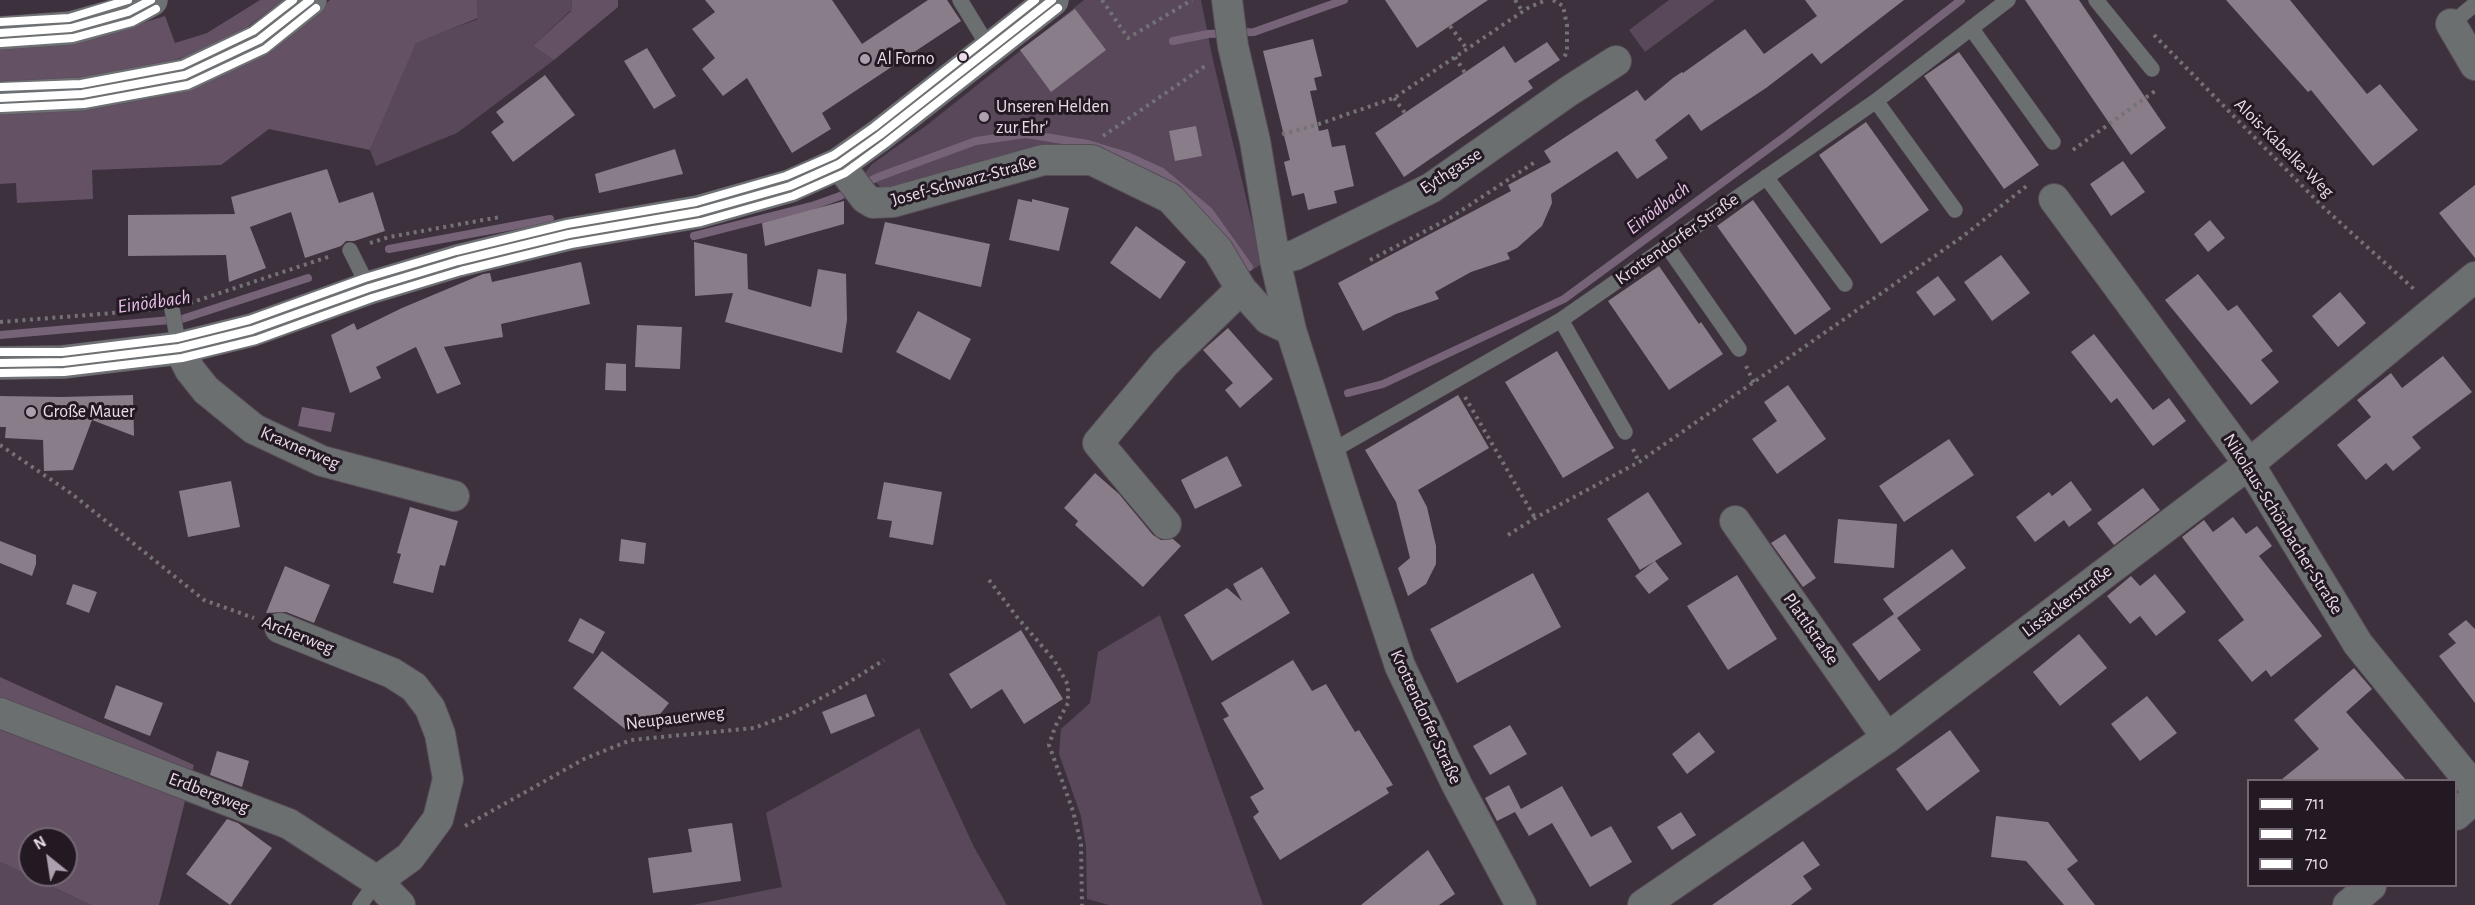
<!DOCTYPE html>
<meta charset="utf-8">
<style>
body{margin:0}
#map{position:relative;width:2475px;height:905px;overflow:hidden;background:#3d313e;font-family:"Alegreya Sans",sans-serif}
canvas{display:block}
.legend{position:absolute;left:2247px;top:779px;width:210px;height:108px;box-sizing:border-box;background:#231923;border:2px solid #736773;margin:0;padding:8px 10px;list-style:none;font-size:18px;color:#eadcea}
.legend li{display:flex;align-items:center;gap:12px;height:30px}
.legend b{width:30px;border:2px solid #736773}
.north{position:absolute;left:18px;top:827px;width:60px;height:60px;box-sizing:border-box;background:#231923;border:2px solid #736773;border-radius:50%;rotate:330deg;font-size:16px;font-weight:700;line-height:24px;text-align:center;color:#eadcea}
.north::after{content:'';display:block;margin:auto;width:21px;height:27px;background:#ada0ae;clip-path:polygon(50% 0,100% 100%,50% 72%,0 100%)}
</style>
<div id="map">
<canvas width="2475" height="905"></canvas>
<ul class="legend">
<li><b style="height:8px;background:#fff"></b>711</li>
<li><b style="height:8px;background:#fff"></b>712</li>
<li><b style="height:8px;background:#fff"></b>710</li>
</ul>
<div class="north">N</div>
</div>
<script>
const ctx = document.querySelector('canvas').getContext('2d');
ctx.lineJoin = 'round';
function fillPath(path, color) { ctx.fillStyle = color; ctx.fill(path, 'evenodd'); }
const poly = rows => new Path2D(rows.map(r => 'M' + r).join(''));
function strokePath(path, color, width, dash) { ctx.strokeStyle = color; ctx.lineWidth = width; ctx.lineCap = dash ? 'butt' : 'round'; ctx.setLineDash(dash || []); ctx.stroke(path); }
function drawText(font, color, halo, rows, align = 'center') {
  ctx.font = font + ' "Alegreya Sans",sans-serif'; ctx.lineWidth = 6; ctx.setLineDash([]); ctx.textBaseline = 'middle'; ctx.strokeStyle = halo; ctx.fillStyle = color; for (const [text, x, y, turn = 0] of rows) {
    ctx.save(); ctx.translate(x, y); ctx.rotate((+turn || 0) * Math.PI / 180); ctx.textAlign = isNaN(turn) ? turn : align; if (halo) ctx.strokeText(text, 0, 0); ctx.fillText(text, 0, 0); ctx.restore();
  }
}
fillPath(poly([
 [477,0,572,0,571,10,533,46,554,60,457,133,376,166,370,150,416,42,478,19],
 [1084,0,1201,0,1213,60,1262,264,1244,275,1136,167,883,189,865,173,872,164,927,125],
 [1669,0,1715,0,1645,52,1629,30],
 [1160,615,1263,905,1109,905,1087,899,1086,847,1081,816,1059,754,1061,729,1090,703,1098,652],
 [919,728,974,847,1007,905,693,905,782,887,766,813],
 [0,862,91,905,0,905]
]), '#584859');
fillPath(poly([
 [260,0,283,0,242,31,194,54,136,71,0,86,0,45,112,32,165,16,175,43,207,33],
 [330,0,477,0,478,18,416,43,370,150,269,129,221,165,92,170,93,199,17,203,16,183,0,184,0,112,280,43],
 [572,0,618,0,618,7,554,60,533,46,571,11],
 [0,677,194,765,159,905,91,905,0,862],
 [30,839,66,839,66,875,30,875]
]), '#645164');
fillPath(poly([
 [302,407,335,413,331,432,298,426]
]), '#766377');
strokePath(poly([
 [1173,41,1208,34,1254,32,1344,0],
 [694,236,812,206,840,196,878,177,976,141,1026,134,1088,144,1127,156,1162,172,1209,211,1249,267],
 [389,249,550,219],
 [0,335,182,319,308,278],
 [1348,393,1383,384,1564,299,1787,135,1961,0]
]), '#766377', 8);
fillPath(poly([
 [705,0,832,0,862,44,928,0,947,0,961,21,822,113,831,129,792,153,747,78,723,96,702,69,715,58,692,29,715,12],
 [1385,0,1488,0,1417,48],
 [1805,0,1904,0,1821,64,1812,53,1766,88,1701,131,1689,114,1655,140,1668,158,1637,179,1617,151,1551,194,1552,203,1542,226,1517,248,1507,253,1510,259,1471,272,1435,292,1439,299,1396,314,1363,331,1338,283,1511,191,1508,185,1551,162,1544,151,1637,90,1645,101,1673,78,1682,72,1683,73,1745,29,1764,54,1817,16],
 [2025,0,2079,0,2166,128,2131,155],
 [2226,0,2290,0,2367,94,2380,84,2418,130,2373,166,2311,90,2308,92],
 [1075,9,1106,50,1051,92,1020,50],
 [1313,39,1322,76,1314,78,1317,90,1310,91,1319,131,1328,129,1332,147,1345,145,1354,186,1334,191,1337,203,1308,210,1304,193,1292,196,1284,162,1290,160,1263,51],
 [1547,42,1560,60,1528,81,1533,88,1404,177,1375,133,1504,46,1515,63],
 [647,48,676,96,654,109,624,61],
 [1959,52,2039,165,2004,189,1924,76],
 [545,75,575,115,513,162,491,132,504,122,496,112],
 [1866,122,1929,210,1881,244,1819,155],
 [1196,126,1202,156,1175,161,1169,131],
 [675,149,683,174,599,193,595,174],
 [2123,161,2145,192,2111,216,2090,184],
 [327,169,339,203,373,192,385,231,354,241,346,241,341,246,305,258,291,212,250,227,266,268,229,282,226,255,128,256,128,215,235,214,231,197],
 [2475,185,2475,258,2439,213],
 [1018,199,1032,202,1032,199,1069,208,1059,251,1009,240],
 [1753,200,1831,309,1795,335,1717,226],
 [844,201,844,224,765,246,762,223],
 [2210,220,2225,238,2208,252,2194,234],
 [885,222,990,244,981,287,875,264],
 [1136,226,1186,262,1160,299,1110,263],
 [694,242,747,254,748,289,811,307,818,269,846,274,847,320,842,353,725,322,733,293,695,296],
 [2001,255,2030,293,1992,321,1964,282],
 [581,262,590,304,501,324,503,337,444,347,461,384,437,394,416,347,376,367,381,378,350,393,331,335,354,323,357,330,402,308,483,274,490,273,492,282],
 [1659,266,1699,324,1701,322,1723,354,1669,390,1608,301],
 [2198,274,2228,311,2237,305,2273,351,2261,360,2279,382,2251,405,2165,300],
 [1938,276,1956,300,1934,316,1916,292],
 [2340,292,2366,323,2338,347,2312,316],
 [918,311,971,339,950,380,896,352],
 [637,325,682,327,680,369,635,367],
 [1228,328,1273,379,1240,408,1225,390,1233,383,1203,350],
 [2094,334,2153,410,2169,398,2186,421,2153,446,2117,398,2111,403,2071,352],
 [1557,351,1614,448,1563,478,1505,382],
 [2443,356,2472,392,2412,437,2421,448,2393,471,2386,463,2366,480,2337,445,2371,417,2357,400,2391,373,2402,388],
 [606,363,626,364,626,391,605,390],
 [1788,385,1826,439,1777,474,1752,439,1777,421,1764,402],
 [133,395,134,436,92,420,73,470,44,471,43,440,5,438,6,427,0,427,0,396,62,397],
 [1458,395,1489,448,1418,490,1427,507,1436,546,1436,564,1426,584,1408,596,1398,568,1410,558,1396,502,1365,450],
 [1949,439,1974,475,1904,522,1879,486],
 [1227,456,1242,486,1195,509,1181,480],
 [1095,473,1119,494,1153,535,1161,540,1173,539,1181,546,1143,587,1075,525,1078,521,1064,508],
 [231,481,240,527,188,537,179,491],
 [2071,481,2092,510,2069,527,2064,520,2035,542,2016,517,2049,492,2052,496],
 [884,482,942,492,933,545,889,537,892,521,877,519],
 [2143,488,2160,510,2114,545,2097,523],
 [1648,492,1682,544,1655,561,1669,579,1649,594,1635,576,1655,561,1640,570,1607,519],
 [410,507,458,521,445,566,440,565,433,593,393,583,401,554,397,553],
 [2233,517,2246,534,2257,526,2272,546,2259,556,2322,636,2271,677,2266,670,2252,682,2218,640,2244,620,2182,537,2204,520,2213,532],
 [1838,519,1897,524,1894,568,1834,563],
 [1785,534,1816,578,1803,587,1771,543],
 [621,539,646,543,644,564,619,561],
 [0,541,36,555,36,564,32,576,0,563],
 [1952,549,1966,568,1897,618,1921,650,1879,681,1852,644,1894,614,1883,599],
 [285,566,330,585,314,623,286,612,266,613],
 [1262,567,1290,613,1212,661,1184,615,1227,588,1242,601,1233,584],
 [1533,573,1561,627,1457,683,1430,629],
 [2155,574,2186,612,2156,636,2140,616,2130,624,2107,596,2131,576,2140,586],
 [1737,575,1777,639,1728,670,1687,606],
 [73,584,97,592,89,613,66,604],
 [580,618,605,632,593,654,568,641],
 [2466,620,2475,629,2475,703,2439,656,2456,643,2448,634],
 [1021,630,1063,699,1024,724,1002,689,971,709,949,674],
 [2079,634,2107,668,2060,706,2033,672],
 [602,651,669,703,649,728,635,717,625,729,573,688],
 [1293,660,1312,691,1326,684,1355,732,1359,730,1393,785,1386,788,1389,793,1280,860,1253,817,1259,812,1250,797,1264,789,1223,719,1229,716,1221,703],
 [2354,668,2372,689,2346,712,2406,780,2281,780,2319,749,2294,720],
 [116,685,163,703,150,736,104,718],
 [866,694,875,716,831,734,822,712],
 [2147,696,2177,733,2140,761,2111,724],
 [1510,725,1527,754,1490,775,1473,746],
 [1950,730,1980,771,1927,811,1896,769],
 [1699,732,1715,752,1687,774,1672,754],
 [217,751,249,761,242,787,210,775],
 [1509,785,1521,809,1562,786,1591,837,1611,826,1632,862,1590,887,1552,823,1529,836,1515,812,1497,821,1485,798],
 [1681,812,1696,835,1672,850,1657,827],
 [1996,816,2048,822,2078,861,2067,869,2095,905,2064,905,2026,861,1991,857],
 [227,819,238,823,272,848,230,905,186,874],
 [732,823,741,881,653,893,648,858,692,852,688,829],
 [1803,841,1820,865,1803,876,1812,889,1791,905,1712,905],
 [1428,850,1455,894,1439,905,1361,905]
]), '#887d88');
const lane = poly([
 [960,0,990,49],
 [2096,0,2152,69],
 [2451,24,2475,4],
 [1971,28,2053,142],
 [1876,101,1955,210],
 [1766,177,1845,284],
 [1667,246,1739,349],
 [350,250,369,288],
 [172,309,179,348],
 [1561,320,1625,432],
 [1330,452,1561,320,1876,101,2008,0],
 [360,905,377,881]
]);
const street = poly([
 [1227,0,1233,46,1255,141,1275,260,1291,330,1347,506,1400,666,1457,785,1521,905],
 [2451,24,2475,65],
 [839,164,865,198,873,203,893,202,1043,160,1092,160,1170,198,1218,250,1241,289,1268,319,1291,330],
 [2054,199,2249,464,2358,644,2475,788],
 [1275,260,1295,255,1431,188,1569,91,1616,61],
 [179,348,190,370,206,390,254,429,322,461,454,496],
 [1735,521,1887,738],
 [1166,524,1098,443,1165,363,1241,289],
 [280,628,392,673,414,687,430,708,440,734,448,779,438,819,410,857,377,881],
 [0,713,289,824,377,881,400,905],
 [2456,815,2475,798],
 [1643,905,1887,738,2249,464,2475,277],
 [2348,905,2371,886]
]);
const secondary = poly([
 [0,33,71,28,128,12,151,0],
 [0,98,82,94,185,75,259,40,310,0],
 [0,363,63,362,179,348,252,330,369,288,458,261,569,234,698,212,790,186,839,164,880,135,1052,0]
]);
strokePath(lane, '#584d59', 16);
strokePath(street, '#584d59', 32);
strokePath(secondary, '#584d59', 34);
strokePath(poly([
 [1102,0,1128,38,1192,0],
 [1515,0,1523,12],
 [1553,0,1563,6,1567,25,1567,50,1564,59],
 [1450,26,1467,49],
 [2154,35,2324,208,2415,290],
 [1455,57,1465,73],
 [1394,98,1405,113],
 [1282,134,1316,125,1394,98,1528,8,1546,0],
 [1103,136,1208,64],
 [2073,150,2155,91],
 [370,243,389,237,500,217],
 [1370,260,1450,218,1535,162],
 [190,303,331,256],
 [0,322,151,310],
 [1746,366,1754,383],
 [1465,397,1535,518],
 [0,445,72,494,204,600,254,618],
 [1633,449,1639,462],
 [1508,535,1535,518,1639,462,1962,237,2029,184],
 [989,580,1017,617,1054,660,1068,685,1068,703,1055,727,1049,745,1073,811,1081,844,1082,905],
 [465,826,584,759,631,740,754,728,791,714,838,689,884,660]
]), '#737276', 4, [3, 4.5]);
strokePath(lane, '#6b6f70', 15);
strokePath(street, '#6b6f70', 30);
strokePath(secondary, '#6e7174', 33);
strokePath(poly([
 [0,33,71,28,128,12,151,0],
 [0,98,82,94,185,75,259,40,310,0],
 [0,363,63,362,179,348,252,330,369,288,458,261,569,234,698,212,790,186,839,164,880,135,1052,0]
]), '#fff', 8);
strokePath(poly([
 [1,43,73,38,132,22,156,9],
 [1,108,84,104,188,85,265,49,316,8],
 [0,373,64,372,182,358,256,340,372,298,461,271,571,244,701,222,793,196,845,173,886,143,1058,8]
]), '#fff', 8);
strokePath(poly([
 [0,22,69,18,128,0],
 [0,87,81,84,182,65,253,31,293,0],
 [0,352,62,352,177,338,249,320,365,278,456,251,567,224,696,202,786,176,834,155,874,127,1035,0]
]), '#fff', 8);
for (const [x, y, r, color] of [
 [963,57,5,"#eadcea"],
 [865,59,6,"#ada0ae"],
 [984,117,6,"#ada0ae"],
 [31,412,6,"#ada0ae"]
]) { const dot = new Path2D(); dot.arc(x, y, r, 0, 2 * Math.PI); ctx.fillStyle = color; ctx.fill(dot); strokePath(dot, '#231923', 2); }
drawText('18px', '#eadcea', '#231923', [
 ["Al Forno",877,59],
 ["Unseren Helden",996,107],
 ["zur Ehr'",996,128],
 ["Große Mauer",43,412]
], 'left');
drawText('18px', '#eadcea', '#231923', [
 ["Alois-Kabelka-Weg",2284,148,45],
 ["Eythgasse",1451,171,-33],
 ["Josef-Schwarz-Straße",964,181,-15],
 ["Krottendorfer Straße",1677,239,-35],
 ["Kraxnerweg",300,448,23],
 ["Nikolaus-Schönbacher-Straße",2283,524,58],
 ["Lissäckerstraße",2067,601,-37],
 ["Plattlstraße",1811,629,55],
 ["Archerweg",298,635,22],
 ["Krottendorfer Straße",1426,717,65],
 ["Neupauerweg",675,718,-7],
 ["Erdbergweg",209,793,21]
]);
drawText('italic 20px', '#e7bfe8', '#231923', [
 ["Einödbach",1658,208,-37],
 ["Einödbach",154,302,-8]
]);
</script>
